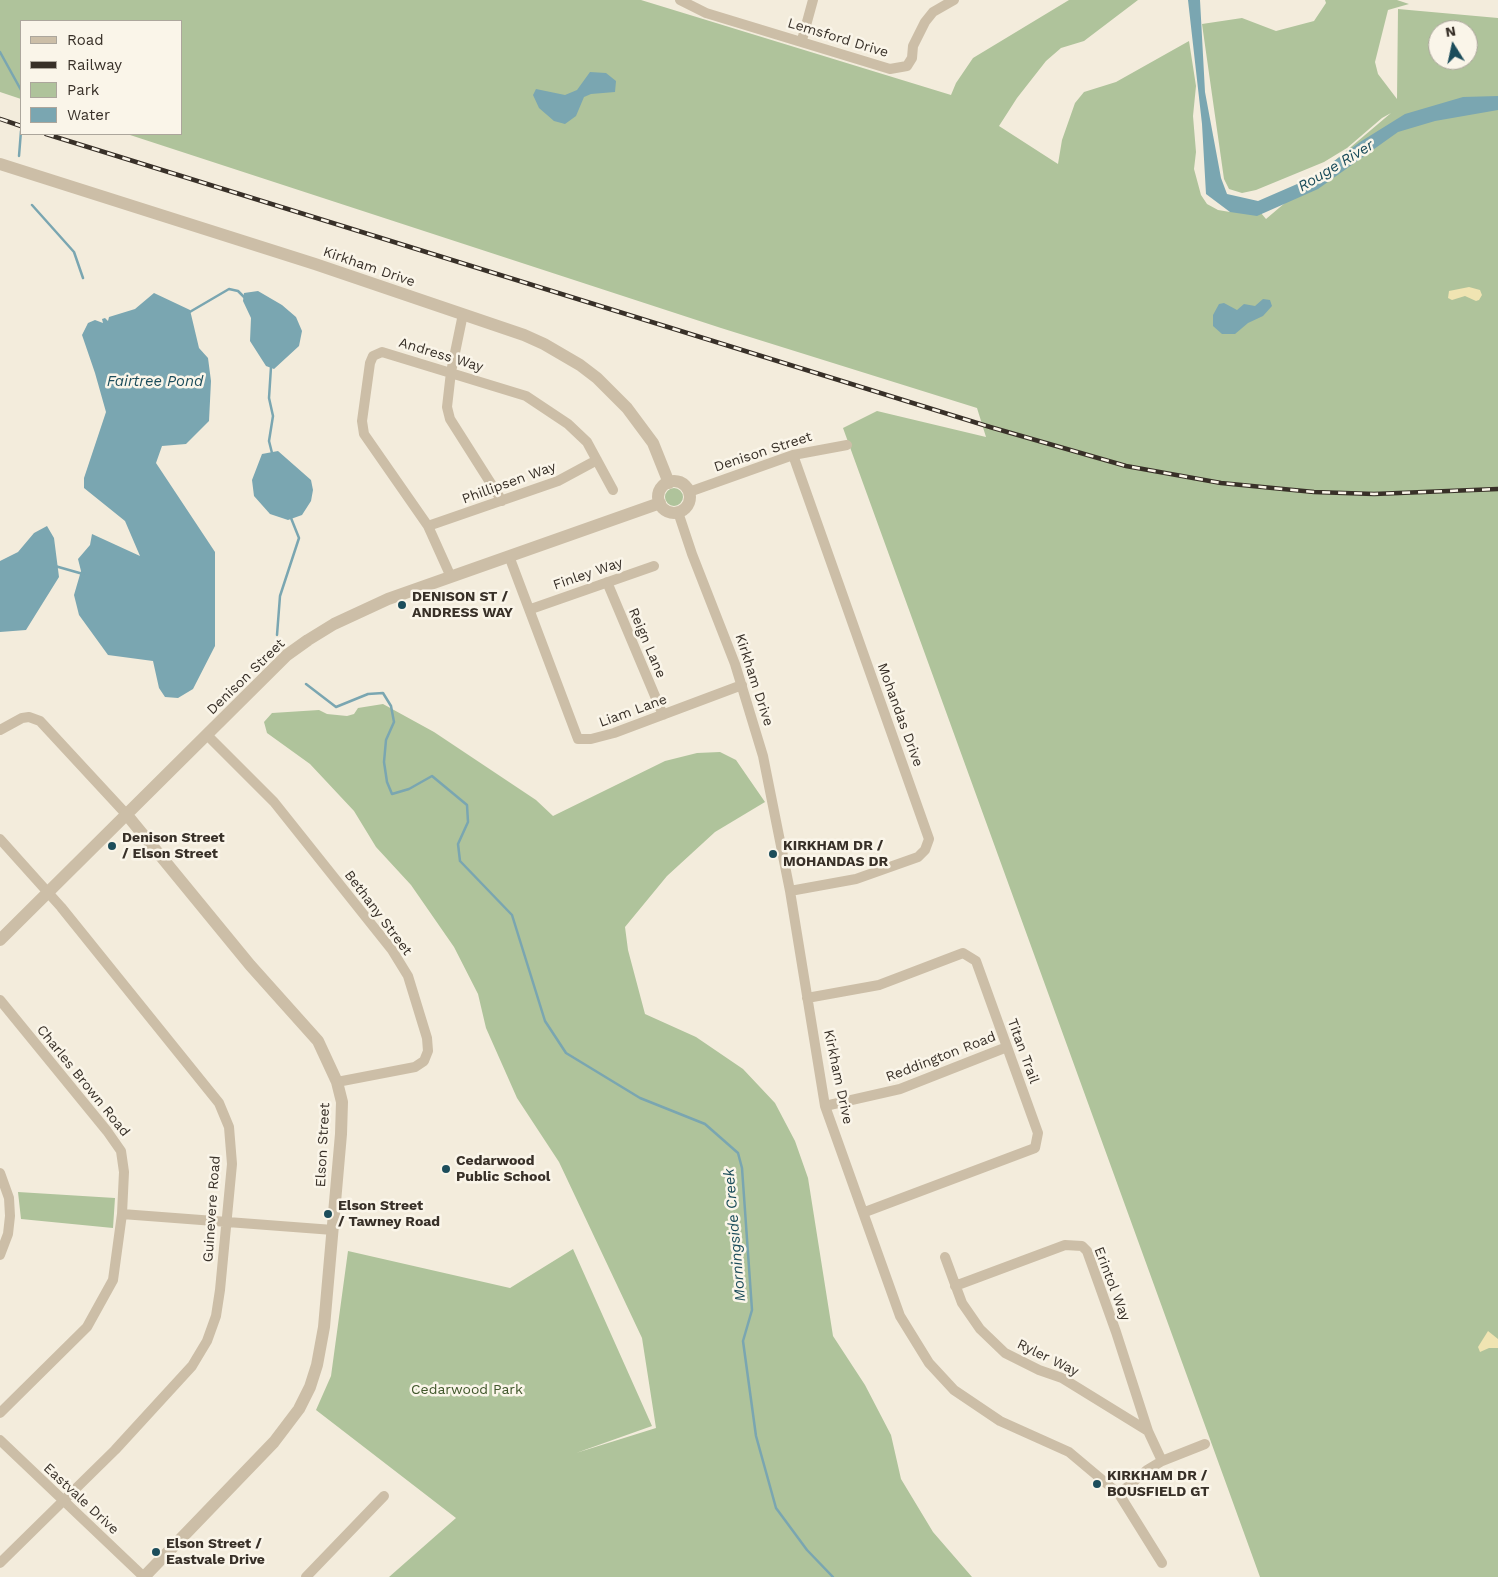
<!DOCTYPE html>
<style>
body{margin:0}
#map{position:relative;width:1498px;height:1577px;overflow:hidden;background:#f3ecdc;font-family:"Work Sans",sans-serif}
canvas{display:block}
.legend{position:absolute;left:20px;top:20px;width:162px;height:115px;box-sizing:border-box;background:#faf5e9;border:1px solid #aca69c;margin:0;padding:6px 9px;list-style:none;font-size:15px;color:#383028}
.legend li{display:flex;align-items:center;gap:10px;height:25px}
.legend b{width:25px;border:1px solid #aca69c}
.north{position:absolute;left:1428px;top:20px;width:50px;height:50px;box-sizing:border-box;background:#faf5e9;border:1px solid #aca69c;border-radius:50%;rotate:350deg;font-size:14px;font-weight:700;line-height:20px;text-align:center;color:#383028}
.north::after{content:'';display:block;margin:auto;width:18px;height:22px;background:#1c4d5b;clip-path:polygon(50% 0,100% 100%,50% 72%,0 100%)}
</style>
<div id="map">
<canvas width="1498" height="1577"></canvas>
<ul class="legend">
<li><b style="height:6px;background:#ccbea7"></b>Road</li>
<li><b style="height:6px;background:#383028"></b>Railway</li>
<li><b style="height:14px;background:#afc39b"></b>Park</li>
<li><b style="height:14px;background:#7aa6b1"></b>Water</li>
</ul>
<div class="north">N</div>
</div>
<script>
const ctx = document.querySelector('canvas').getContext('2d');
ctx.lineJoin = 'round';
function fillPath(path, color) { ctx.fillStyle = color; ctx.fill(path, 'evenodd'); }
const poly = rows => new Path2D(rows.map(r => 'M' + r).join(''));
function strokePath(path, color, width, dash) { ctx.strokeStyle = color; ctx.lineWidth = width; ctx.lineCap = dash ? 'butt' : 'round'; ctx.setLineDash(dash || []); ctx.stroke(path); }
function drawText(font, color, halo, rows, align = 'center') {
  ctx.font = font + ' "Work Sans",sans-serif'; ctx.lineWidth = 5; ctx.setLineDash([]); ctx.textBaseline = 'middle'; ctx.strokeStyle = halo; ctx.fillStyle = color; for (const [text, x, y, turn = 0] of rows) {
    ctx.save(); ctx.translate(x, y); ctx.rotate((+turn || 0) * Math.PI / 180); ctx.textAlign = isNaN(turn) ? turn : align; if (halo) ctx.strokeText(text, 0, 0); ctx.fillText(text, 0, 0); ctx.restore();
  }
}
fillPath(poly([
 [0,0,641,0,951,95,956,83,973,58,1069,0,1138,0,1084,41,1061,48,1046,61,1017,98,999,126,1058,164,1062,140,1075,103,1084,92,1116,82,1189,41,1196,86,1193,116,1196,152,1194,169,1201,195,1207,204,1218,210,1230,212,1256,207,1266,219,1391,113,1382,118,1347,148,1324,162,1256,190,1242,193,1229,189,1224,179,1202,24,1242,18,1276,31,1314,21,1326,3,1325,0,1397,0,1409,4,1388,10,1375,62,1378,74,1397,99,1398,9,1498,18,1498,1577,1260,1577,843,428,877,411,986,437,977,408,721,328,127,134,181,134,181,21,21,21,21,99,0,92],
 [1438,30,1468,30,1468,60,1438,60],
 '665 497a9 9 0 1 1 18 0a9 9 0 1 1-18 0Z',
 [383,704,434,732,536,800,553,816,665,761,697,753,720,752,736,760,765,802,715,832,667,876,625,927,628,950,645,1014,696,1037,743,1069,775,1103,795,1141,808,1178,833,1336,865,1385,891,1435,901,1479,933,1532,972,1577,389,1577,456,1518,316,1410,331,1376,348,1251,510,1288,573,1249,652,1426,576,1453,656,1428,642,1338,559,1162,517,1098,486,1028,478,994,454,947,411,885,376,847,354,811,310,764,267,733,264,722,272,713,319,710,327,714,347,716,354,714,358,708],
 [18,1192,115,1198,113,1228,21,1219]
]), '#afc39b');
fillPath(poly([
 [1469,287,1480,290,1482,295,1479,300,1476,301,1465,296,1452,300,1448,298,1449,291],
 [1488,1331,1498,1339,1498,1348,1489,1348,1480,1352,1478,1347]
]), '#f0e4b2');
fillPath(poly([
 [1188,0,1200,0,1205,92,1221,178,1227,194,1258,201,1311,178,1360,142,1405,114,1463,97,1498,96,1498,110,1435,121,1398,132,1318,189,1257,216,1230,212,1206,194,1202,124],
 [590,72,606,73,616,81,615,92,591,94,584,97,576,116,565,124,554,121,539,108,533,95,536,89,565,95,577,90],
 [258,291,282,305,296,317,302,331,299,346,274,369,266,366,250,341,251,318,243,301,244,293],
 [154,293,190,310,199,348,208,358,211,381,209,421,186,444,162,446,156,463,215,552,215,646,193,689,178,698,165,697,159,688,153,661,108,655,79,615,74,595,81,571,78,559,90,545,92,534,140,556,125,521,84,488,84,478,106,412,95,373,82,335,88,323,95,320,103,323,102,319,105,318,108,321,109,317,135,309],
 [1263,299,1270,300,1272,306,1263,316,1248,323,1235,334,1222,334,1213,326,1213,315,1219,304,1224,303,1237,310,1244,304,1255,306],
 [278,451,311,480,313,490,311,501,302,515,288,520,270,514,254,496,252,480,262,454],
 [47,526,54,538,59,577,26,630,0,632,0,561,18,552,34,533]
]), '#7aa6b1');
strokePath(poly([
 [0,52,21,90],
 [19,156,21,131],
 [32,205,74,252,83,278],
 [188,313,229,289,238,291,245,298],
 [271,367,269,398,273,416,269,441,272,453],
 [55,566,83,574],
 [277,635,280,596,299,538,291,518],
 [306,684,336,707,368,694,383,693,391,706,394,722,386,740,384,762,387,782,392,794,409,789,432,776,467,805,468,822,458,844,460,861,512,915,545,1021,566,1053,640,1098,705,1124,738,1153,742,1168,752,1310,743,1341,756,1436,776,1508,807,1550,833,1577]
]), '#7aa6b1', 2.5);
strokePath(poly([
 [680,0,706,13,890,69,907,66,912,58,913,46,925,22,933,12,954,0],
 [802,40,813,0],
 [463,314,451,372,447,407,450,419,502,501],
 [689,492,793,455,847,445],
 [678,512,692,554,735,664,763,756,790,891,825,1106,900,1316,929,1363,954,1390,1000,1421,1069,1452,1119,1494,1162,1563],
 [428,526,558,481,597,460],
 [509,556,578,739,591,739,614,733,742,685],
 [451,577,428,526,364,434,362,421,370,363,373,356,382,352,526,396,568,424,587,442,613,490],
 [607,582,663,715],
 [531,609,654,566],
 [0,730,22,718,29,717,40,721,127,815],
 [207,735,274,802,392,950,408,976,427,1038,428,1051,424,1061,415,1067,337,1082],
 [0,839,61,907,219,1103,229,1127,232,1164,220,1290,216,1316,207,1341,192,1366,115,1450,0,1563],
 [790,891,856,879,918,857,925,850,929,839,793,455],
 [807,998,879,985,963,953,976,961,1038,1133,1035,1148,865,1212],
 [0,1000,107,1131,121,1151,124,1172,122,1214,113,1280,87,1327,0,1413],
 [825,1106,900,1089,1007,1047],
 [0,1173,9,1198,10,1216,8,1234,0,1255],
 [122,1214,333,1230],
 [945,1257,962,1303,980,1329,1005,1353,1039,1370,1062,1378,1148,1431,1162,1461],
 [955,1286,1065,1245,1082,1246,1087,1251,1116,1332,1148,1431],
 [0,1440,144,1577],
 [1119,1494,1147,1470,1162,1461,1205,1444],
 [306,1577,384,1496]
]), '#ccbea7', 10);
strokePath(poly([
 [0,164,315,264,524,335,544,344,580,365,597,378,627,408,653,443,669,483],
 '658 497a16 16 0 1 1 32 0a16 16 0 1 1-32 0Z',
 [127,815,250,965,318,1041,337,1082,342,1102,341,1134,324,1327,317,1365,310,1387,299,1409,274,1442,144,1577],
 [0,940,287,655,308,640,334,624,388,599,660,503]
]), '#ccbea7', 12);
const rail = poly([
 [0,119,21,126],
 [46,134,990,427,1126,466,1221,483,1314,492,1374,494,1498,489]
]);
strokePath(rail, '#383028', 4.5);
strokePath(rail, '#faf5e9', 2.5, [8]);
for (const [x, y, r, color] of [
 [402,605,5,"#1c4d5b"],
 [112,846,5,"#1c4d5b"],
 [773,854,5,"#1c4d5b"],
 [446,1169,5,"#1c4d5b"],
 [328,1214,5,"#1c4d5b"],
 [1097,1484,5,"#1c4d5b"],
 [156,1552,5,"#1c4d5b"]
]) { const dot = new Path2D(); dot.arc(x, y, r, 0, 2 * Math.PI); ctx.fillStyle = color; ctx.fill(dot); strokePath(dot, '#faf5e9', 2); }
drawText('14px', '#383028', '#faf5e9', [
 ["Lemsford Drive",838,38,17],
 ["Kirkham Drive",369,267,19],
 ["Andress Way",441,355,17],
 ["Denison Street",763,452,-18],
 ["Phillipsen Way",509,483,-20],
 ["Finley Way",588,574,-19],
 ["Reign Lane",647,643,67],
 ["Denison Street",246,677,-44],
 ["Kirkham Drive",754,680,72],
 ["Liam Lane",633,711,-20],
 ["Mohandas Drive",900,715,70],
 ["Bethany Street",378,913,53],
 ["Titan Trail",1023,1051,70],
 ["Reddington Road",941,1057,-21],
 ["Kirkham Drive",838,1077,78],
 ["Charles Brown Road",83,1081,51],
 ["Elson Street",323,1145,-87],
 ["Guinevere Road",212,1209,-86],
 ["Erintol Way",1112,1284,69],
 ["Ryler Way",1048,1358,26],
 ["Eastvale Drive",81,1499,43]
]);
drawText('bold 14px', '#383028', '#faf5e9', [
 ["DENISON ST /",412,597],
 ["ANDRESS WAY",412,613],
 ["Denison Street",122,838],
 ["/ Elson Street",122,854],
 ["KIRKHAM DR /",783,846],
 ["MOHANDAS DR",783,862],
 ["Cedarwood",456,1161],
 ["Public School",456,1177],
 ["Elson Street",338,1206],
 ["/ Tawney Road",338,1222],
 ["KIRKHAM DR /",1107,1476],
 ["BOUSFIELD GT",1107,1492],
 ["Elson Street /",166,1544],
 ["Eastvale Drive",166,1560]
], 'left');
drawText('14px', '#40572b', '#faf5e9', [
 ["Cedarwood Park",467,1390]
]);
drawText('italic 15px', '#1c4d5b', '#faf5e9', [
 ["Rouge River",1336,166,-31],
 ["Fairtree Pond",155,382],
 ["Morningside Creek",735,1235,-95]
]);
</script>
